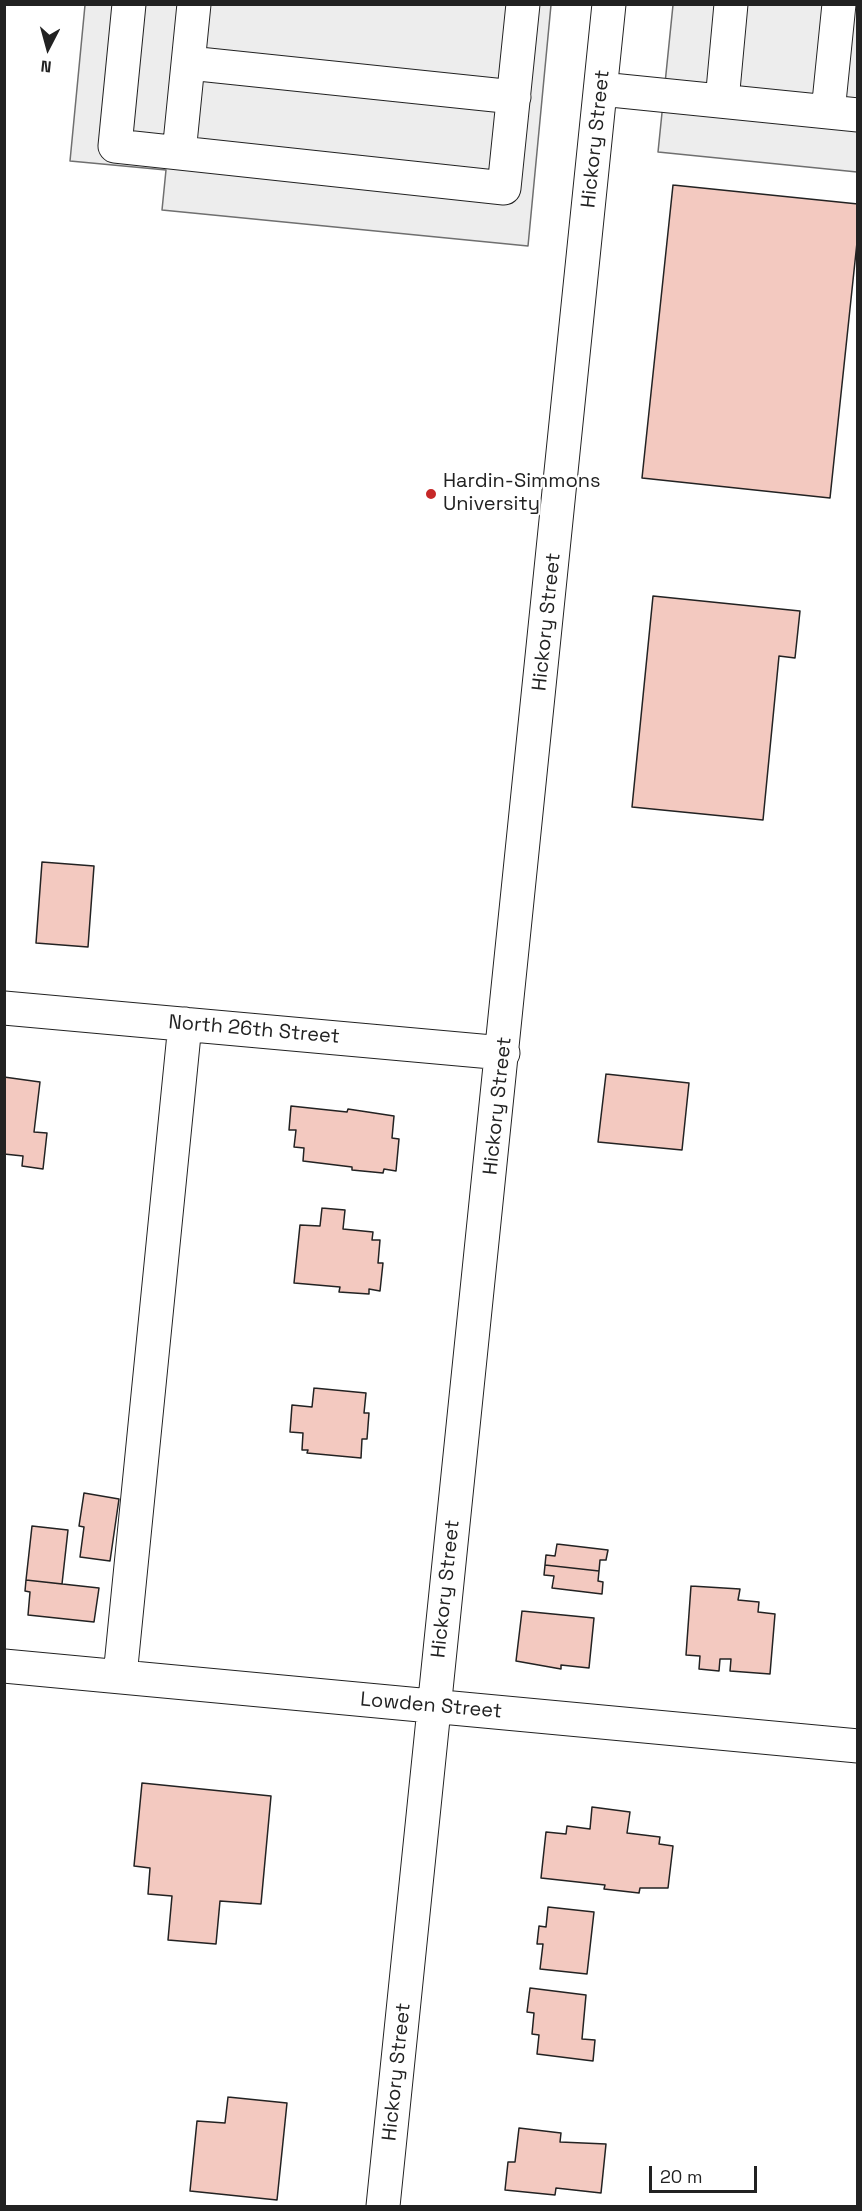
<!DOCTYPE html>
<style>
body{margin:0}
#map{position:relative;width:862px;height:2211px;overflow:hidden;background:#fff;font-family:"Space Grotesk",sans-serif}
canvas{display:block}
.frame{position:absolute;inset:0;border:6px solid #222;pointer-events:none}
.north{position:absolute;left:18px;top:18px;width:60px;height:60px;-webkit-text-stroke:4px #fff;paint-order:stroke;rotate:186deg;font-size:16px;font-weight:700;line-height:24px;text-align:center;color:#222}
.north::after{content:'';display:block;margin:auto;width:21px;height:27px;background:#222;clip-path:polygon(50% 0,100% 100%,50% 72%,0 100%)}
.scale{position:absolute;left:649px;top:2166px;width:108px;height:27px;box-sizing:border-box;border:3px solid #222;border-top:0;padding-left:8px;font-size:18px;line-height:21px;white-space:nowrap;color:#222;-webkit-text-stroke:4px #fff;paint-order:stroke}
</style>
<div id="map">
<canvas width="862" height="2211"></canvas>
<div class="frame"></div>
<div class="north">N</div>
<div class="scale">20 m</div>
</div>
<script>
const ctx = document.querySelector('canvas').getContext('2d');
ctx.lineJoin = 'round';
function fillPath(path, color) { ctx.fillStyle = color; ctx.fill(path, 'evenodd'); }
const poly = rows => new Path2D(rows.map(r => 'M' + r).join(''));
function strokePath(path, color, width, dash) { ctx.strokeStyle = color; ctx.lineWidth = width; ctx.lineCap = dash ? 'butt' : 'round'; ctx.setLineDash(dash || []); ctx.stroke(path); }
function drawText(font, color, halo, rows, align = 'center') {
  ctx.font = font + ' "Space Grotesk",sans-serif'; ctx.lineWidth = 4.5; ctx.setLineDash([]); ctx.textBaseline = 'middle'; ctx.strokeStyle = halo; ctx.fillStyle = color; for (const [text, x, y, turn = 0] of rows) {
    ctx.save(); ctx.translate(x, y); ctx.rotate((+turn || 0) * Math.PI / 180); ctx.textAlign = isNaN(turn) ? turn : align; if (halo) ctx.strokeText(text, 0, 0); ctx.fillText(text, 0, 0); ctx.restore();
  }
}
const parking = poly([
 [85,5,551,5,528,246,162,210,166,170,70,161,85,5],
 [673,5,857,5,857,172,658,152,673,5]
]);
fillPath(parking, '#ededed');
strokePath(parking, '#6f6f6f', 1.5);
const building = poly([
 [673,185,858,204,858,233,830,498,642,478,673,185],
 [653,596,800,611,795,658,779,656,763,820,632,807,653,596],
 [42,862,94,866,88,947,36,943,42,862],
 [606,1074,689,1083,682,1150,598,1142,606,1074],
 [4,1077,40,1082,34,1132,47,1133,43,1169,22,1166,23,1156,4,1154,4,1077],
 [291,1106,347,1112,348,1109,394,1116,392,1138,399,1139,396,1171,384,1169,383,1173,352,1170,352,1167,303,1161,304,1148,294,1147,296,1130,289,1130,291,1106],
 [322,1208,345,1210,343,1229,373,1232,372,1240,380,1240,378,1263,383,1263,380,1291,369,1289,369,1294,339,1292,340,1287,294,1283,300,1225,320,1226,322,1208],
 [314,1388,366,1393,364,1413,369,1413,367,1439,362,1439,361,1458,307,1453,308,1450,302,1450,303,1433,290,1432,292,1405,312,1407,314,1388],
 [84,1493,119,1499,110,1561,80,1557,84,1527,79,1526,84,1493],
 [32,1526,68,1530,62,1584,26,1580,32,1526],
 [557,1544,608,1550,606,1560,600,1560,599,1571,545,1565,546,1555,555,1556,557,1544],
 [545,1565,599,1571,598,1581,603,1582,602,1594,552,1588,554,1576,544,1575,545,1565],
 [26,1580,99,1588,94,1622,28,1615,30,1592,25,1591,26,1580],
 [691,1586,740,1589,738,1600,759,1602,758,1612,775,1614,770,1674,730,1671,731,1659,720,1659,719,1671,699,1669,700,1656,686,1655,691,1586],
 [522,1611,594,1618,589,1668,561,1665,561,1669,516,1661,522,1611],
 [142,1783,271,1796,261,1904,220,1901,216,1944,168,1940,172,1896,148,1894,150,1868,134,1866,142,1783],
 [592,1807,630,1812,627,1833,660,1837,659,1844,673,1846,668,1888,640,1888,639,1893,604,1889,605,1885,541,1878,546,1832,566,1834,567,1826,590,1829,592,1807],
 [548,1907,594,1912,587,1974,540,1969,543,1944,537,1944,539,1926,546,1927,548,1907],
 [530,1988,586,1995,582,2039,595,2040,593,2061,537,2054,539,2035,532,2034,534,2013,527,2012,530,1988],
 [228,2097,287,2103,277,2200,190,2191,197,2121,225,2123,228,2097],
 [519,2128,561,2133,560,2142,606,2144,601,2193,556,2188,555,2195,505,2190,508,2162,515,2162,519,2128]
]);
fillPath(building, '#f3c9c0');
strokePath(building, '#222', 1.5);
const minor = poly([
 [129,4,115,146,504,188,523,4],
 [189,63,514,97],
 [601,89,858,115],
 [722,101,731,4],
 [828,112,839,4],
 [179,153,194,4],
 [4,1008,503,1053],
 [4,1666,858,1746],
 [120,1676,185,1024],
 [383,2206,609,4]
]);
strokePath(minor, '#222', 35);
strokePath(minor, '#fff', 33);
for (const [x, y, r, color] of [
 [431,494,6,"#c62828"]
]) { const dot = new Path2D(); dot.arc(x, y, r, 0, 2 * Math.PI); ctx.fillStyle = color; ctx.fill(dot); strokePath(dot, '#fff', 2); }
drawText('20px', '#222', '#fff', [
 ["Hickory Street",596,139,-84],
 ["Hickory Street",547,622,-84],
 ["North 26th Street",254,1030,5],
 ["Hickory Street",498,1106,-84],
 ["Hickory Street",446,1589,-84],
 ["Lowden Street",431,1706,5],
 ["Hickory Street",397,2072,-84]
]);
drawText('20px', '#222', '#fff', [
 ["Hardin-Simmons",443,482],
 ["University",443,505]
], 'left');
</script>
